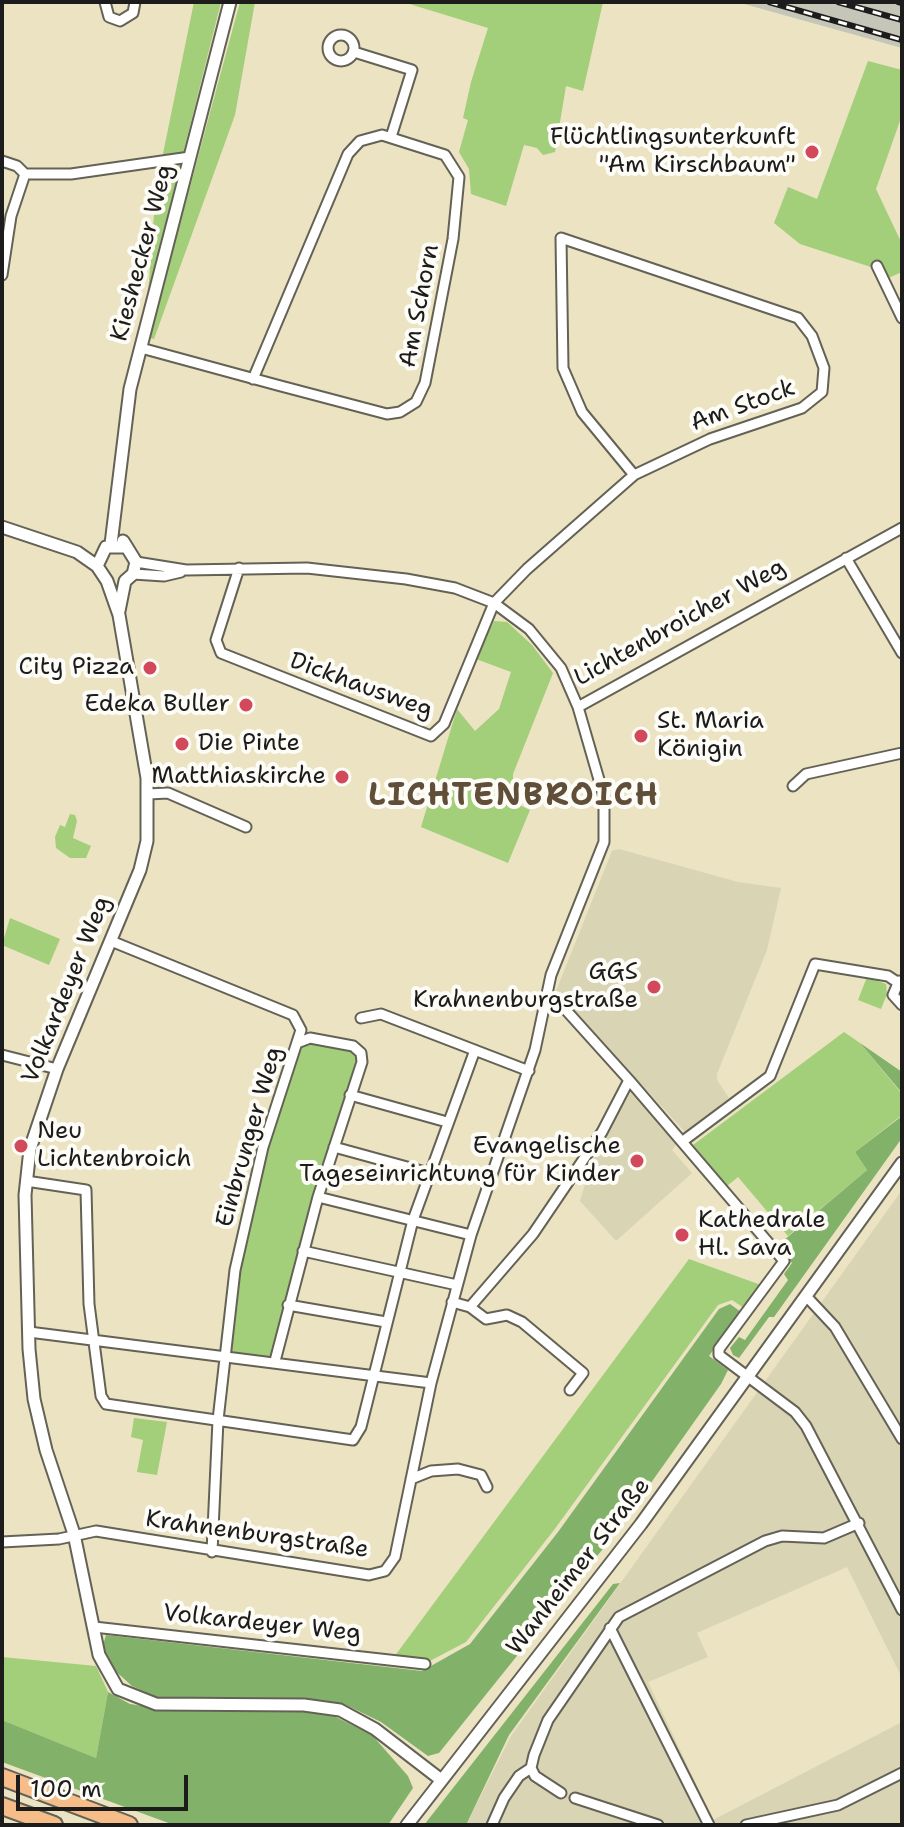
<!DOCTYPE html>
<meta charset="utf-8">
<style>
body{margin:0}
#map{position:relative;width:904px;height:1827px;overflow:hidden;background:#ebe3c1;font-family:"Shantell Sans",sans-serif}
canvas{display:block}
.frame{position:absolute;inset:0;border:4px solid #1c1c1c;pointer-events:none}
.scale{position:absolute;left:16px;top:1775px;width:172px;height:36px;box-sizing:border-box;border:4px solid #1c1c1c;border-top:0;padding-left:10px;font-size:24px;line-height:28px;white-space:nowrap;color:#1c1c1c;-webkit-text-stroke:6px #fdfcf7;paint-order:stroke}
</style>
<div id="map">
<canvas width="904" height="1827"></canvas>
<div class="frame"></div>
<div class="scale">100 m</div>
</div>
<script>
const ctx = document.querySelector('canvas').getContext('2d');
ctx.lineJoin = 'round';
function fillPath(path, color) { ctx.fillStyle = color; ctx.fill(path, 'evenodd'); }
const poly = rows => new Path2D(rows.map(r => 'M' + r).join(''));
function strokePath(path, color, width, dash) { ctx.strokeStyle = color; ctx.lineWidth = width; ctx.lineCap = dash ? 'butt' : 'round'; ctx.setLineDash(dash || []); ctx.stroke(path); }
function drawText(font, color, halo, rows, align = 'center') {
  ctx.font = font + ' "Shantell Sans",sans-serif'; ctx.lineWidth = 8; ctx.setLineDash([]); ctx.textBaseline = 'middle'; ctx.strokeStyle = halo; ctx.fillStyle = color; for (const [text, x, y, turn = 0] of rows) {
    ctx.save(); ctx.translate(x, y); ctx.rotate((+turn || 0) * Math.PI / 180); ctx.textAlign = isNaN(turn) ? turn : align; if (halo) ctx.strokeText(text, 0, 0); ctx.fillText(text, 0, 0); ctx.restore();
  }
}
fillPath(poly([
 [619,849,738,882,781,888,767,950,717,1074,717,1080,729,1098,685,1132,556,991,612,851],
 [631,1092,677,1144,672,1150,692,1173,616,1241,580,1201,594,1154],
 [902,1190,902,1678,847,1567,697,1633,708,1657,648,1682,713,1820,902,1722,902,1825,466,1825,511,1736]
]), '#d9d4b4');
fillPath(poly([
 [736,2,902,2,902,48,737,2]
]), '#c5c5b8');
fillPath(poly([
 [194,2,221,2,148,294,156,188],
 [240,2,255,2,235,115,154,339,149,338],
 [403,2,603,2,583,91,566,86,555,152,543,155,537,148,524,145,506,206,471,194,469,169,459,152,468,120,463,118,471,82,488,28],
 [868,61,902,70,902,115,876,189,902,244,902,272,886,279,874,268,800,244,774,223,788,187,817,199],
 [494,621,507,622,532,645,553,673,513,774,513,802,530,810,508,863,421,827,457,709,475,731,499,709,511,672,476,659],
 [70,814,75,815,77,821,73,838,91,846,86,858,70,858,56,848,55,837,60,825,65,827],
 [10,918,60,939,49,965,2,945],
 [867,977,886,984,887,994,881,1009,858,1000],
 [844,1032,860,1043,902,1094,902,1115,855,1152,867,1170,788,1236,738,1177,727,1186,693,1145],
 [304,1039,353,1046,361,1053,274,1352,267,1358,231,1353,226,1345,234,1270,288,1068],
 [689,1259,761,1285,744,1308,732,1300,718,1305,554,1530,466,1642,426,1663,394,1657],
 [134,1418,167,1422,157,1475,137,1472,143,1440,131,1437],
 [2,1657,96,1666,108,1692,96,1758,2,1720]
]), '#a3ce7a');
fillPath(poly([
 [860,1043,902,1072,902,1093],
 [902,1116,902,1138,774,1317,769,1317,739,1358,733,1355,730,1348,739,1337,745,1340,788,1280,784,1274,792,1263,777,1246,867,1170,855,1152],
 [730,1304,741,1312,709,1356,728,1370,721,1384,614,1535,439,1753,428,1756,381,1722,344,1704,303,1699,158,1698,132,1686,111,1667,103,1645,106,1635,422,1671,470,1644,558,1532,719,1309],
 [620,1583,509,1735,466,1825,424,1825,613,1584],
 [108,1692,130,1704,175,1711,326,1712,372,1735,408,1776,413,1788,388,1825,174,1825,2,1762,2,1720,96,1758]
]), '#82b16a');
const minor = poly([
 [105,2,109,17,120,21,133,13,135,2],
 '328 48a13 13 0 1 1 26 0a13 13 0 1 1-26 0Z',
 [354,52,412,70,391,137],
 [2,161,17,166,25,174],
 [25,174,71,174,190,157],
 [877,266,902,318],
 [2,275,11,216,25,174],
 [141,348,277,385,387,414,400,412,416,402,425,383,453,239,459,177,445,155,382,135,360,141,348,154,253,379],
 [846,558,902,653],
 [239,568,216,640,221,653,431,736,444,724,494,603,527,569,634,475,710,439,802,408,822,392,824,368,812,336,798,318,561,238,563,368,582,412,634,475],
 [133,574,164,576,181,572],
 [578,707,902,528],
 [793,786,806,774,902,753],
 [148,794,168,793,246,827],
 [111,941,293,1015,301,1030,263,1147,235,1270,218,1420,212,1552],
 [899,981,893,995,902,1005],
 [361,1018,381,1014,529,1071],
 [2,1055,57,1069],
 [629,1080,784,1261,719,1349,719,1355,795,1412,806,1426,902,1610],
 [350,1095,447,1122],
 [683,1141,770,1076,815,964,888,976,897,982],
 [334,1147,429,1173],
 [26,1181,86,1190,89,1304,101,1396,106,1404,353,1440,361,1427,413,1220,475,1050],
 [318,1197,471,1235],
 [303,1251,457,1285],
 [806,1296,835,1327,902,1439],
 [452,1302,470,1307,533,1234,602,1132,629,1080,565,1009,544,1000],
 [288,1305,386,1322],
 [470,1307,486,1319,507,1315,522,1322,583,1373,570,1390],
 [29,1332,431,1383],
 [275,1361,318,1197,362,1062,361,1053,353,1046,310,1038,297,1043],
 [411,1479,431,1471,458,1469,481,1475,487,1487],
 [2,1542,59,1539,96,1531,369,1575,385,1571,395,1557,431,1383,471,1235,535,1050,551,975,604,842,604,797,578,707,561,668,529,629,494,603,455,588,406,579,307,568,186,570,136,562],
 [94,1627,425,1664],
 [610,1628,709,1825],
 [561,1793,535,1776,531,1768,534,1755,548,1720,619,1617,765,1541,782,1536,824,1538,859,1523],
 [575,1798,658,1825],
 [492,1825,504,1798,519,1776,531,1768],
 [746,1825,838,1805,902,1773]
]);
const tertiary = poly([
 [2,527,77,552,97,566],
 [111,544,130,389,230,2],
 [126,547,106,547,97,566,107,581,119,615,147,778,147,841,140,870,57,1069,30,1149,25,1195,29,1349,34,1399,46,1450,74,1534,99,1655,118,1689,156,1704,304,1705,340,1710,375,1729,440,1779],
 [119,611,125,581,133,574,136,562,123,541],
 [407,1825,641,1524,902,1163]
]);
const motorway = poly([
 [2,1777,129,1825],
 [2,1806,54,1825]
]);
strokePath(minor, '#646256', 13);
strokePath(tertiary, '#646256', 15);
strokePath(motorway, '#646256', 20);
strokePath(minor, '#fff', 9);
strokePath(tertiary, '#fff', 11);
strokePath(motorway, '#f7bd88', 16);
const rail = poly([
 [769,2,902,40],
 [838,2,902,20],
 [898,2,902,3]
]);
strokePath(rail, '#1c1c1c', 6);
strokePath(rail, '#fdfcf7', 3, [9]);
for (const [x, y, r, color] of [
 [812,152,8,"#d1495b"],
 [150,668,8,"#d1495b"],
 [246,705,8,"#d1495b"],
 [641,736,8,"#d1495b"],
 [182,744,8,"#d1495b"],
 [342,777,8,"#d1495b"],
 [654,987,8,"#d1495b"],
 [21,1146,8,"#d1495b"],
 [637,1161,8,"#d1495b"],
 [682,1235,8,"#d1495b"]
]) { const dot = new Path2D(); dot.arc(x, y, r, 0, 2 * Math.PI); ctx.fillStyle = color; ctx.fill(dot); strokePath(dot, '#fdfcf7', 3); }
drawText('24px', '#1c1c1c', '#fdfcf7', [
 ["Flüchtlingsunterkunft",796,138],
 ["\"Am Kirschbaum\"",796,166],
 ["City Pizza",134,668],
 ["Edeka Buller",230,705],
 ["St. Maria",657,722,"left"],
 ["Königin",657,750,"left"],
 ["Die Pinte",198,744,"left"],
 ["Matthiaskirche",326,777],
 ["GGS",638,973],
 ["Krahnenburgstraße",638,1001],
 ["Neu",37,1132,"left"],
 ["Lichtenbroich",37,1160,"left"],
 ["Evangelische",621,1147],
 ["Tageseinrichtung für Kinder",621,1175],
 ["Kathedrale",698,1221,"left"],
 ["Hl. Sava",698,1249,"left"]
], 'right');
drawText('24px', '#1c1c1c', '#fdfcf7', [
 ["Kieshecker Weg",143,253,-75],
 ["Am Schorn",420,306,-79],
 ["Am Stock",743,406,-20],
 ["Lichtenbroicher Weg",680,623,-29],
 ["Dickhausweg",361,686,20],
 ["Volkardeyer Weg",67,990,-68],
 ["Einbrunger Weg",250,1137,-74],
 ["Krahnenburgstraße",257,1535,8],
 ["Wanheimer Straße",579,1567,-52],
 ["Volkardeyer Weg",262,1624,6]
]);
ctx.letterSpacing = '2px';
drawText('bold 32px', '#614e38', '#fdfcf7', [
 ["LICHTENBROICH",514,797]
]);
ctx.letterSpacing = '0px';
</script>
